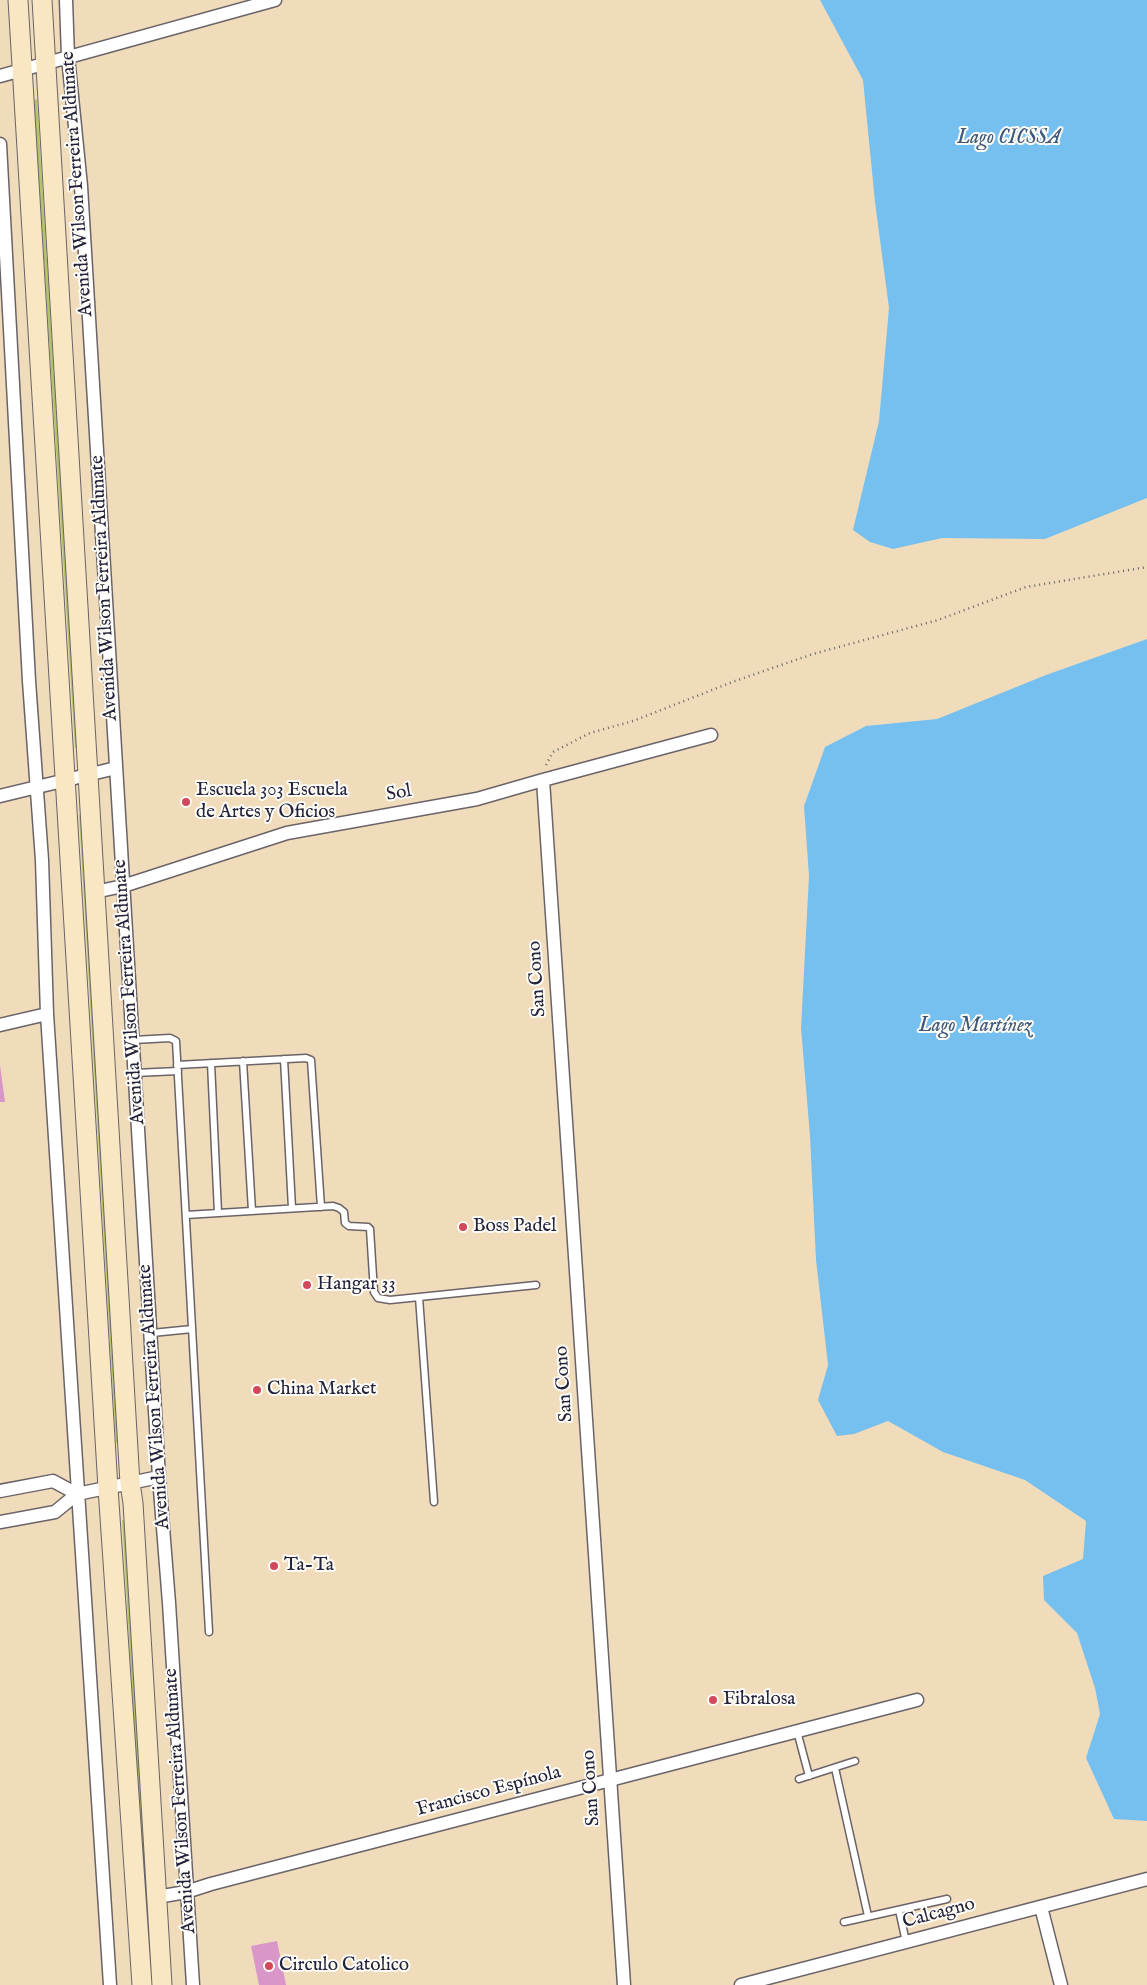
<!DOCTYPE html>
<meta charset="utf-8">
<style>
body{margin:0}
canvas{display:block;background:#f0dcbb}
</style>
<canvas width="1147" height="1985"></canvas>
<script>
const ctx = document.querySelector('canvas').getContext('2d');
ctx.lineJoin = 'round';
function fillPath(path, color) { ctx.fillStyle = color; ctx.fill(path, 'evenodd'); }
const poly = rows => new Path2D(rows.map(r => 'M' + r).join(''));
function strokePath(path, color, width, dash) { ctx.strokeStyle = color; ctx.lineWidth = width; ctx.lineCap = dash ? 'butt' : 'round'; ctx.setLineDash(dash || []); ctx.stroke(path); }
function drawText(font, color, halo, rows, align = 'center') {
  ctx.font = font + ' "IM FELL English",serif'; ctx.lineWidth = 4; ctx.setLineDash([]); ctx.textBaseline = 'middle'; ctx.strokeStyle = halo; ctx.fillStyle = color; for (const [text, x, y, turn = 0] of rows) {
    ctx.save(); ctx.translate(x, y); ctx.rotate((+turn || 0) * Math.PI / 180); ctx.textAlign = isNaN(turn) ? turn : align; if (halo) ctx.strokeText(text, 0, 0); ctx.fillText(text, 0, 0); ctx.restore();
  }
}
fillPath(poly([
 [36,99,37,100,77,746,75,748,34,101],
 [79,815,81,815,120,1442,118,1444,116,1443],
 [122,1520,125,1521,153,1985,150,1985]
]), '#b1c468');
fillPath(poly([
 [820,0,1147,0,1147,498,1045,539,942,538,893,549,870,542,853,530,879,421,889,308,875,202,863,80],
 [1147,639,1147,1821,1114,1819,1086,1758,1100,1714,1095,1688,1077,1633,1044,1600,1043,1576,1083,1559,1086,1521,1025,1480,943,1452,888,1421,854,1434,837,1436,818,1400,828,1365,816,1260,810,1136,801,1028,809,876,804,806,825,747,866,726,937,719,1046,675]
]), '#76c0ef');
fillPath(poly([
 [0,1065,5,1102,0,1102],
 [277,1941,286,1985,259,1985,251,1946]
]), '#d896c9');
const service = poly([
 [133,1040,170,1038,176,1041,209,1632],
 [284,1059,292,1208],
 [243,1061,252,1211],
 [211,1063,218,1213],
 [177,1065,306,1058,311,1060,321,1207],
 [135,1073,178,1071],
 [186,1215,333,1206,339,1208,344,1212,345,1223,349,1226,368,1227,370,1229,374,1292,378,1298,390,1300,536,1285],
 [419,1297,434,1502],
 [152,1333,192,1329],
 [797,1731,809,1776],
 [835,1768,868,1916],
 [799,1779,855,1761],
 [899,1910,906,1942],
 [844,1922,947,1899]
]);
const minor = poly([
 [66,0,68,57,81,186,159,1477,169,1603,193,1985],
 [0,76,275,0],
 [0,144,29,681,42,860,47,1014,110,1985],
 [543,780,624,1985],
 [0,796,116,768],
 [95,892,123,886,287,833,477,799,543,780,711,735],
 [0,1025,47,1014],
 [0,1491,53,1481,77,1494],
 [77,1494,159,1477],
 [0,1522,55,1512,77,1494],
 [157,1897,186,1892,211,1884,917,1700],
 [1041,1907,1061,1985],
 [741,1985,1147,1879]
]);
const secondary = poly([
 [18,0,108,1488,142,1985],
 [42,0,130,1483,133,1503,162,1985]
]);
strokePath(service, '#6a6368', 9);
strokePath(minor, '#6a6368', 15);
strokePath(secondary, '#6a6368', 21);
strokePath(poly([
 [546,765,553,752,590,733,633,721,735,681,813,654,938,620,1026,587,1147,567]
]), '#6a6368', 2.5, [1, 4]);
strokePath(service, '#fff', 6);
strokePath(minor, '#fff', 12);
strokePath(secondary, '#f9e7c3', 19);
for (const [x, y, r, color] of [
 [186,802,5,"#d1495b"],
 [463,1227,5,"#d1495b"],
 [307,1285,5,"#d1495b"],
 [257,1390,5,"#d1495b"],
 [274,1566,5,"#d1495b"],
 [713,1700,5,"#d1495b"],
 [269,1966,5,"#d1495b"]
]) { const dot = new Path2D(); dot.arc(x, y, r, 0, 2 * Math.PI); ctx.fillStyle = color; ctx.fill(dot); strokePath(dot, '#fdfcf7', 2); }
drawText('19px', '#22223b', '#fdfcf7', [
 ["Avenida Wilson Ferreira Aldunate",78,184,-94],
 ["Avenida Wilson Ferreira Aldunate",105,588,-93],
 ["Sol",399,794,-10],
 ["San Cono",538,979,-94],
 ["Avenida Wilson Ferreira Aldunate",130,992,-94],
 ["San Cono",565,1384,-94],
 ["Avenida Wilson Ferreira Aldunate",155,1397,-94],
 ["San Cono",592,1788,-94],
 ["Francisco Espínola",489,1792,-15],
 ["Avenida Wilson Ferreira Aldunate",181,1801,-94],
 ["Calcagno",939,1914,-15]
]);
drawText('19px', '#22223b', '#fdfcf7', [
 ["Escuela 303 Escuela",196,791],
 ["de Artes y Oficios",196,813],
 ["Boss Padel",473,1227],
 ["Hangar 33",317,1285],
 ["China Market",267,1390],
 ["Ta-Ta",284,1566],
 ["Fibralosa",723,1700],
 ["Circulo Catolico",279,1966]
], 'left');
drawText('italic 20px', '#3f597a', '#fdfcf7', [
 ["Lago CICSSA",1009,139],
 ["Lago Martínez",975,1027]
]);
</script>
